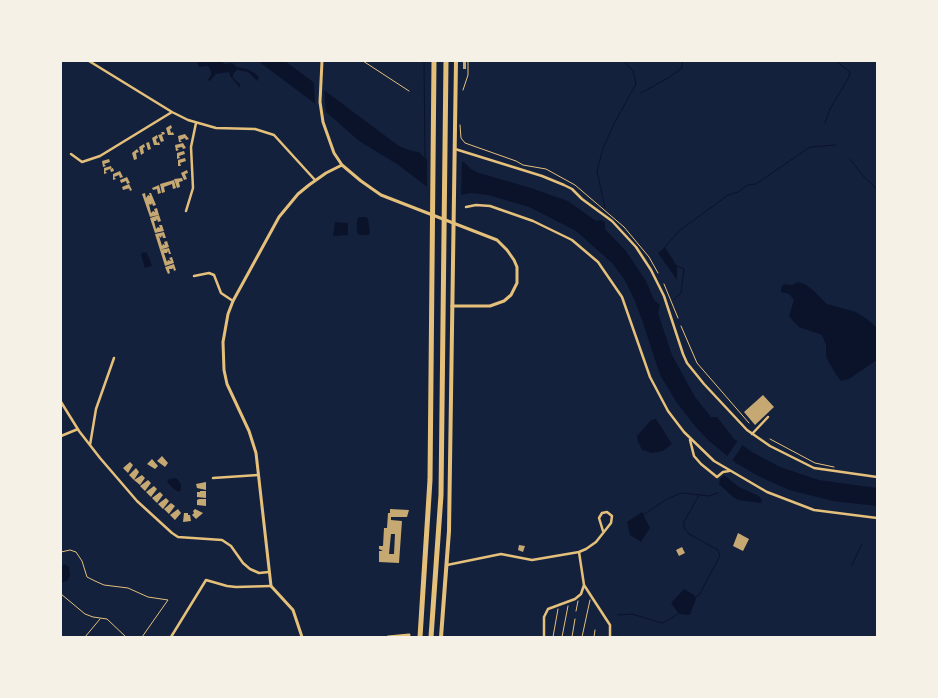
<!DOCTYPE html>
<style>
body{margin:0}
#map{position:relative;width:938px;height:698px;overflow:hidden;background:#14213d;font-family:Roboto,sans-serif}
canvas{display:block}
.frame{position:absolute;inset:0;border:62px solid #f6f1e7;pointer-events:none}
</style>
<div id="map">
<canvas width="938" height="698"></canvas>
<div class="frame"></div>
</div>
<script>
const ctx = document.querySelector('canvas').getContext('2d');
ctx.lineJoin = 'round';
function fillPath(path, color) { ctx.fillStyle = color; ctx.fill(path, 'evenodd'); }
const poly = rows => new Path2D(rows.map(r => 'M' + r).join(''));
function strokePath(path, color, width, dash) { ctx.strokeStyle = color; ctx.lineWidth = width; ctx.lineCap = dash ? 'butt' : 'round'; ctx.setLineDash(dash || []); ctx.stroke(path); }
fillPath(poly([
 [197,61,222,61,224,64,232,63,237,67,247,69,256,74,259,78,257,81,248,72,237,70,233,74,233,78,240,84,240,88,230,76,229,72,216,74,211,80,207,81,211,75,211,71,208,66,199,67],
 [258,61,285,61,399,146,412,151,419,152,426,159,464,162,471,169,479,173,531,188,568,201,596,221,602,220,605,222,605,229,626,251,646,281,654,300,660,305,658,313,672,355,695,397,711,417,717,417,734,439,752,452,780,467,819,480,877,488,877,506,833,501,789,490,756,475,736,463,709,441,694,425,677,403,660,375,642,320,634,299,624,279,612,263,576,231,529,207,488,195,470,193,461,195,426,186,397,164,359,141,325,111],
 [359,217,366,217,368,219,370,233,368,235,359,235,357,233,357,220],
 [335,222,348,223,348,235,333,236],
 [665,247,677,266,677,280,658,253],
 [143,252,147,253,152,266,145,268,141,255],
 [798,282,805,284,814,291,827,304,856,312,867,319,877,328,877,360,849,379,841,381,835,373,826,357,826,345,822,335,799,327,794,322,789,316,794,300,789,294,781,292,781,288,784,284,792,285],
 [656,419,672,444,663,451,652,453,642,450,638,442,637,436,651,420],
 [724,475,739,487,759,496,762,500,761,503,738,500,733,497,719,484,720,479],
 [176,478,181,484,181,490,179,492,175,490,167,482,169,479],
 [642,512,650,528,641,542,630,535,627,522],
 [64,564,69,567,70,575,68,580,61,583,61,567],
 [684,589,694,595,696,599,690,615,679,614,671,603]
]), '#0b132b');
fillPath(poly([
 [314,78,324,87,326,115,315,106],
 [427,157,460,160,462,162,461,198,427,188],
 [739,439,744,443,731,462,726,458]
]), '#14213d');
strokePath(poly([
 [424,61,425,158],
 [641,93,668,78,682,68,682,61],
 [825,123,830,109,849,77,850,72,836,61],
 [850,159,863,176,877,189],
 [605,208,597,171,603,148,615,122,636,84,633,71,624,61],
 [665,247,679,231,728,195,738,192,748,185,756,184,810,147,836,145],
 [673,300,681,293,684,269,677,266],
 [643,515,667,499,679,494,684,493,709,496,718,493],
 [852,565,862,544],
 [695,597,699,595,720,556,718,550,689,534,684,528,684,522,699,495],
 [618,615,632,614,662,623,667,621,678,614]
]), '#0b132b', 1);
fillPath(poly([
 [463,61,466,61,466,69,463,69],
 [171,125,172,128,170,129,171,133,173,132,174,135,168,135,166,128],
 [161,132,164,132,165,134,162,135,164,141,161,142,158,135,162,134],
 [185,134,189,139,186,140,185,138,180,140,182,142,179,142,178,136],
 [157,135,158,138,156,139,157,143,159,142,160,145,154,145,152,138],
 [149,142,151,149,148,150,146,143],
 [183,143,186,148,183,149,182,147,177,148,179,150,176,151,175,145],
 [144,144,145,147,143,148,144,153,141,155,139,147],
 [137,149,139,152,136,153,137,159,134,160,132,153],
 [184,151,185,154,179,156,180,158,177,159,177,153],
 [185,158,186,161,180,163,181,166,178,166,178,160],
 [109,159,110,162,104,164,106,166,103,167,102,161],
 [111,166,112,169,110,169,113,168,114,171,111,172,110,169,105,171,107,173,104,174,104,168],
 [187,170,188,173,185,174,187,179,184,180,181,173],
 [120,171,123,177,120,178,119,175,114,177,116,179,113,180,113,174],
 [127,177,130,183,127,184,126,181,121,183,120,180],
 [182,178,183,181,179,182,180,187,177,188,174,179],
 [174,180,176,188,173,189,172,184,164,187,165,192,162,193,160,184],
 [129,184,132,190,130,191,129,188,130,188,123,190,122,187],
 [159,185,161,193,158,194,157,189,153,190,152,188],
 [145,193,146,198,148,195,150,196,149,193,151,193,156,205,153,206,152,203,151,205,149,204,151,213,153,211,155,212,154,209,157,208,159,215,150,217,142,194],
 [159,215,161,221,158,222,157,219,156,221,154,221,156,229,158,227,160,228,159,225,162,225,164,231,155,233,150,218],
 [164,232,166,238,163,238,162,235,161,238,159,236,162,246,163,244,165,245,164,242,167,241,169,247,160,250,155,234],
 [169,248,171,254,169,254,168,251,167,253,164,253,167,262,168,260,171,261,169,258,172,257,174,263,165,266,160,250],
 [174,264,176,270,174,271,173,268,172,269,169,269,170,273,168,274,165,267],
 [763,395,774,407,755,425,744,412],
 [162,456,168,463,165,467,157,461],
 [152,459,158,466,155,469,147,464],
 [130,462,133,465,128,473,123,468],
 [136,468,139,472,134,480,129,475],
 [142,475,145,478,140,485,134,480],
 [148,480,151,483,145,491,140,486],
 [206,482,206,490,197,488,196,484],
 [154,486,157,489,151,497,146,492],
 [200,491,206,491,206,498,197,497,197,492,200,492],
 [160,492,163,495,157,503,152,498],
 [166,498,169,501,163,509,158,504],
 [199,499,206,499,206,506,197,505,197,500],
 [171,503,175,506,169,514,164,509],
 [178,509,181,513,175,520,170,515],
 [195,509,203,513,196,519,192,515,194,513,193,511],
 [390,509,409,510,407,517,391,517,391,520,402,521,399,563,379,562,379,551,383,551,379,549,379,546,383,546,384,528,387,528,388,513,390,513],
 [391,534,395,534,394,554,389,554],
 [184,513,188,513,188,515,190,515,191,521,183,522],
 [738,533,749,539,743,551,733,546],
 [519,545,525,546,523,552,518,550],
 [682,547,685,553,679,556,676,550]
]), '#c6a872');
strokePath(poly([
 [463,90,468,75,468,61],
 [460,125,461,138,465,143,516,161,523,165,546,169,575,185,624,227,649,257,658,273],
 [664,284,678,318],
 [681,326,697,363,749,423],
 [770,439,815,463,834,467],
 [576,611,578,601],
 [553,637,558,609],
 [562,637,568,606],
 [572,637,575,619],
 [582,637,590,600],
 [594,637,595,630]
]), '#e5c07b', 1);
strokePath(poly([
 [363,61,409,91],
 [61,552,70,550,76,552,82,561,87,577,95,581,104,585,128,588,148,597,168,600,142,637],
 [61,594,85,614,93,617,107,619,126,637],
 [85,637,100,619]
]), '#e5c07b', 1);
strokePath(poly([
 [89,61,172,112,188,120,216,128,255,129,274,135,315,180],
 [455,149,542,176,564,185,572,189,582,199,612,221,636,247,651,270,664,296,683,354,687,363,704,384,747,430,770,446,814,468,877,477],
 [71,154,82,162,100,156,172,112],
 [466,207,476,205,490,206,533,221,572,240,598,262,622,297,650,377,668,411,684,432,714,461,767,492,814,510,877,518],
 [186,211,193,188,191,147,196,123],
 [194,276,209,273,214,275,221,293,233,301],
 [61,402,79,431,100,458,137,501,172,533,178,537,222,540,231,546,243,563,250,569,259,573,269,572],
 [752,434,768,417],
 [61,436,78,429],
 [690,440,694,456,701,464,717,477,723,472,729,471],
 [90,445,96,409,114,358],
 [213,478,258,475],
 [579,552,586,549,596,542,611,523,612,516,607,512,602,513,599,518,603,531],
 [447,565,501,554,532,560,579,552,584,585,610,625,610,637],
 [171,637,206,580,227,586,236,587,271,586],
 [544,637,544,617,548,609,575,599,581,594,584,585]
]), '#e5c07b', 2.5);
strokePath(poly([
 [322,61,320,102,323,122,334,153,342,165,361,181,381,195,497,240,507,250,514,260,517,267,517,283,511,295,504,301,490,306,452,306],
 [302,637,293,610,271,586,256,453,249,431,227,384,224,370,223,342,228,314,233,301,279,217,298,194,309,185,326,173,342,165],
 [388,637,409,635,408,637]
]), '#e5c07b', 3);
strokePath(poly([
 [441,637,449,531,456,61]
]), '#e5c07b', 4);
strokePath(poly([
 [420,637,430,480,434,61],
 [431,637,441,495,446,61]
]), '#e5c07b', 5);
</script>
